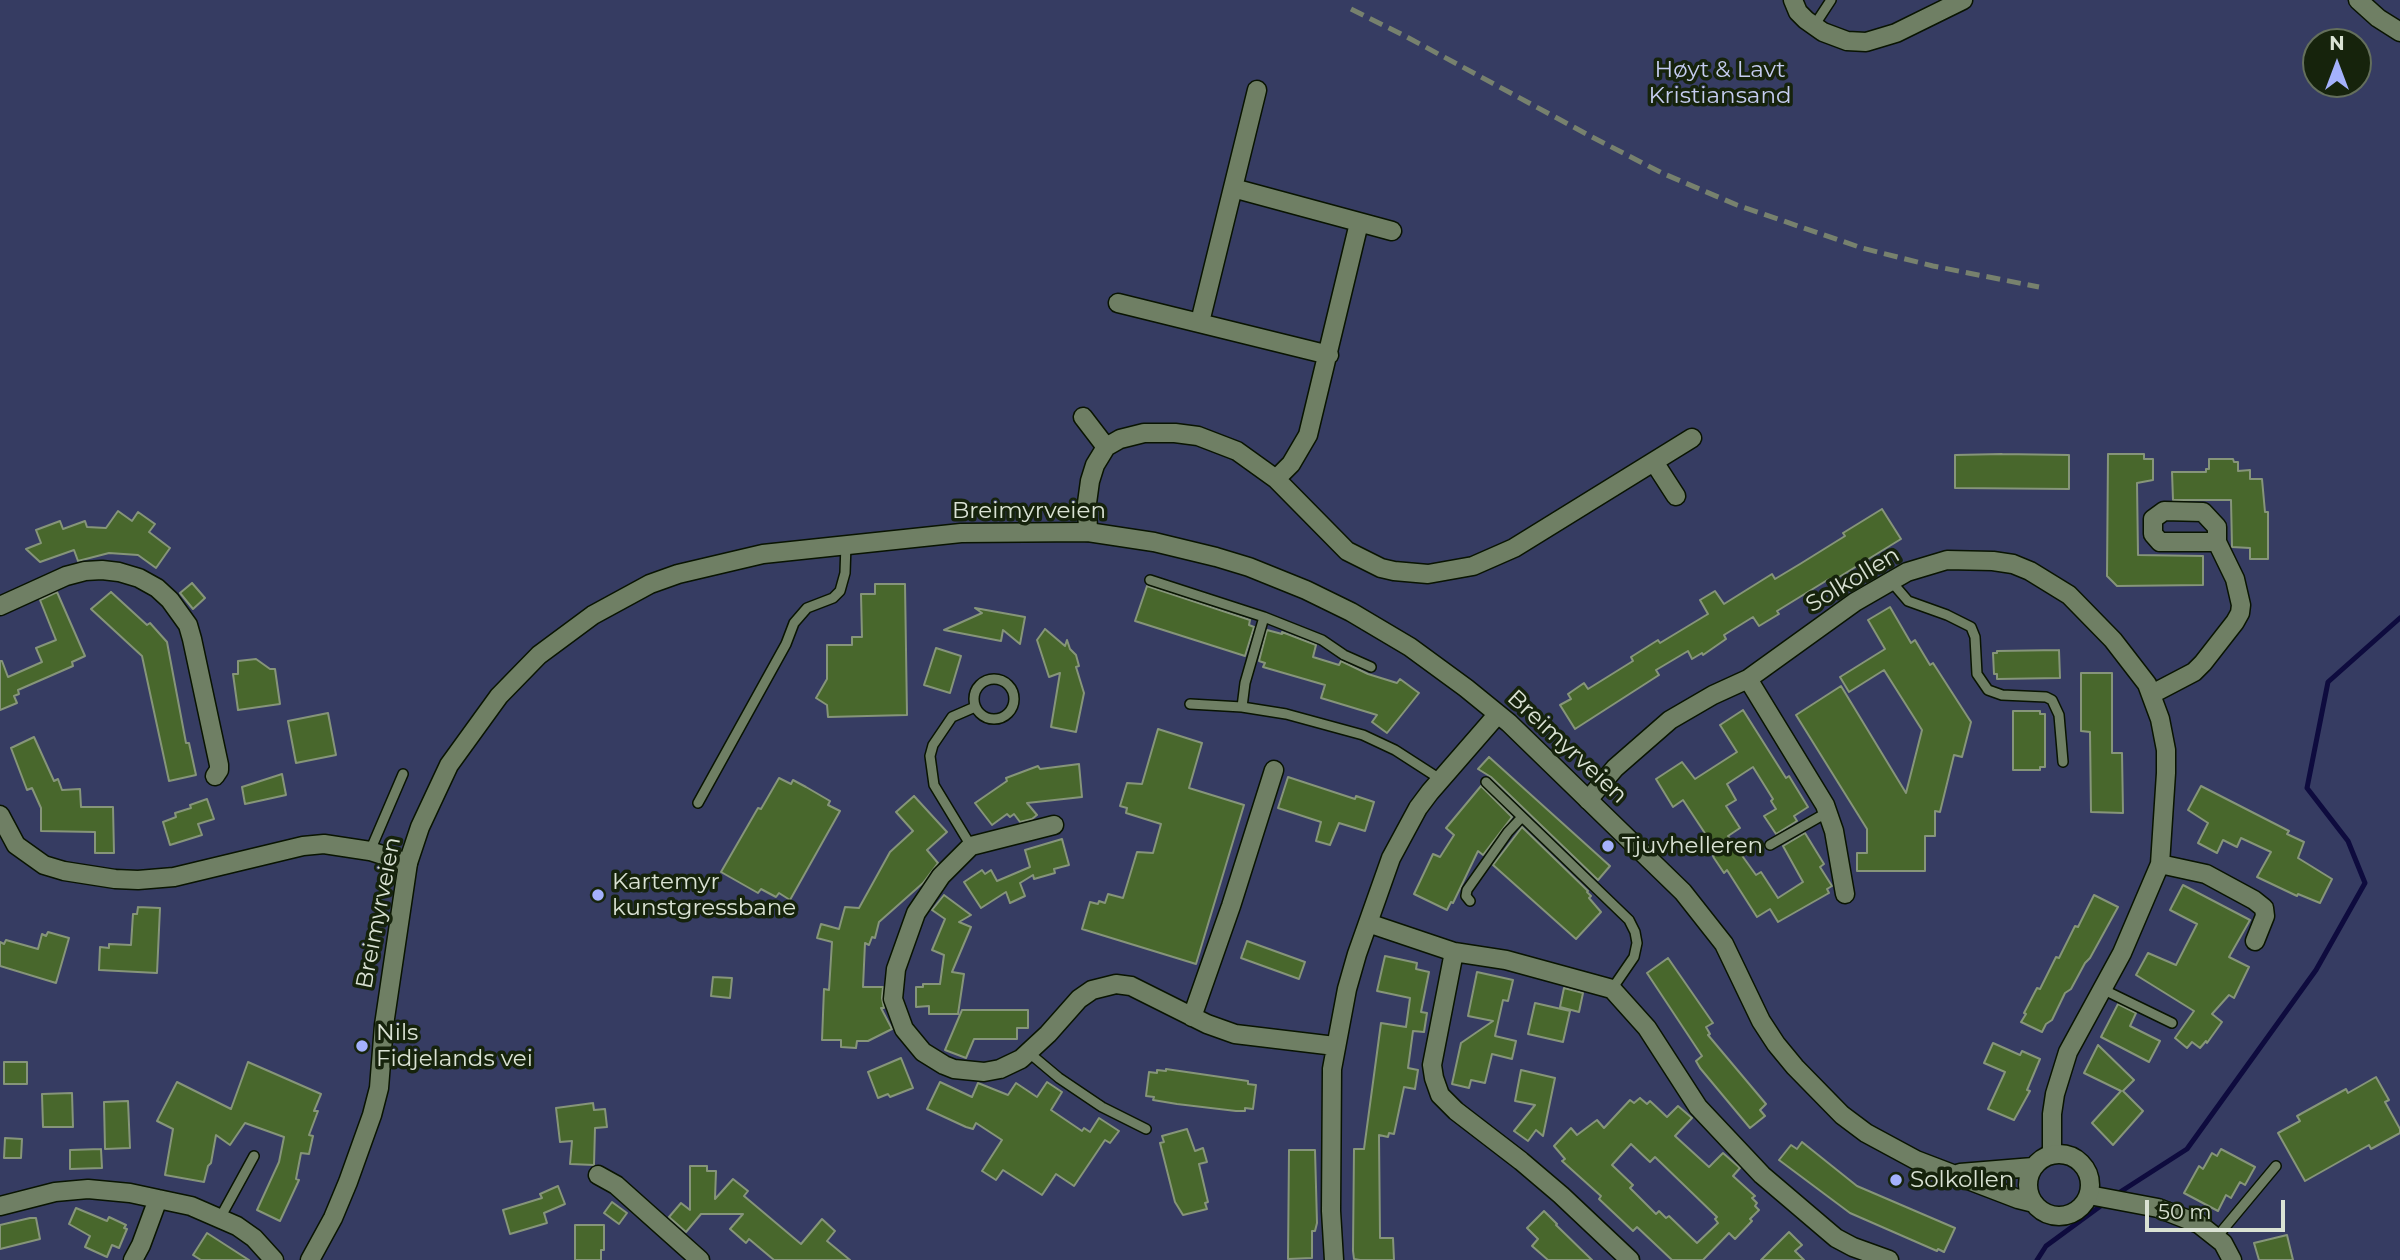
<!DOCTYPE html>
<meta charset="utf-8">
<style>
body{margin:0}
#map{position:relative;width:2400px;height:1260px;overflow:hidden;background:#202c15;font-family:Montserrat,sans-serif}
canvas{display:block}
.north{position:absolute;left:2302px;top:28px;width:70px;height:70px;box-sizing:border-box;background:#16230c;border:2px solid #646f5c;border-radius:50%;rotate:0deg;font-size:19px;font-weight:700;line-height:28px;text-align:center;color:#dae2d4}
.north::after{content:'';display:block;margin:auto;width:24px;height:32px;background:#a4b1fc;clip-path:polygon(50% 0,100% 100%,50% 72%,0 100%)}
.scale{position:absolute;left:2145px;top:1200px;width:140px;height:32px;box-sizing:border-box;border:4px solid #dae2d4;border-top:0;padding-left:9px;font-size:21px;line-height:24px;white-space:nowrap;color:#dae2d4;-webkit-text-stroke:5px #16230c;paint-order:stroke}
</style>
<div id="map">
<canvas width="2400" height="1260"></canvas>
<div class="north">N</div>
<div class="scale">50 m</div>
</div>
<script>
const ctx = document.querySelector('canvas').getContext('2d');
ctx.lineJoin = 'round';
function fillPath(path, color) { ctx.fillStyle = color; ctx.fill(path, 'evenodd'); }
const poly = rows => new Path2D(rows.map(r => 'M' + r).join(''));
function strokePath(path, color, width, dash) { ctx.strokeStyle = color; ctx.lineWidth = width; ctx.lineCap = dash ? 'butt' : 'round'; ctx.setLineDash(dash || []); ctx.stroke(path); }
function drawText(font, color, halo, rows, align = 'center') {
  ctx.font = font + ' Montserrat,sans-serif'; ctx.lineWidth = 7; ctx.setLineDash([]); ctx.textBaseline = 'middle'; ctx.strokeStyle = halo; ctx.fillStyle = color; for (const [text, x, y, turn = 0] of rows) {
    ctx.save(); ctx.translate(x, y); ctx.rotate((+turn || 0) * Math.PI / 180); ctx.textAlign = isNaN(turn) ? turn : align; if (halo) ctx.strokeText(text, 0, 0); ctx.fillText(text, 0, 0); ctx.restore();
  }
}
fillPath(poly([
 [0,0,2400,0,2400,1260,0,1260],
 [2316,42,2358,42,2358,84,2316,84]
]), '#363c62');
strokePath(poly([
 [2117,1194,2187,1149,2316,970,2365,883,2348,841,2307,788,2328,682,2400,618],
 [2037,1260,2046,1246,2106,1202]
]), '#0e0b3e', 5);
const building = poly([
 [2002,454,2069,455,2069,489,1955,488,1955,455,2002,454],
 [2108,454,2144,454,2144,459,2153,459,2153,480,2137,483,2138,555,2203,556,2203,585,2117,586,2107,576,2108,454],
 [2209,459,2233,459,2234,462,2238,462,2238,471,2250,470,2250,479,2262,479,2265,512,2268,512,2268,559,2250,559,2250,548,2232,547,2231,500,2173,500,2172,472,2206,472,2206,469,2209,469,2209,459],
 [1882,509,1901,539,1831,582,1829,579,1777,611,1779,614,1759,626,1753,617,1724,635,1726,639,1703,655,1702,653,1692,659,1688,651,1656,670,1659,675,1575,729,1560,705,1571,699,1568,694,1584,683,1588,689,1633,661,1631,657,1658,640,1660,643,1708,614,1700,600,1715,591,1724,604,1772,574,1775,579,1800,564,1845,536,1843,533,1882,509],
 [118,511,132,521,138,512,155,524,149,532,170,548,156,568,138,555,109,553,78,561,74,550,40,562,26,549,41,543,36,530,60,521,63,529,85,521,87,527,106,528,118,511],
 [192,583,205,598,193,609,180,593,192,583],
 [875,584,905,584,907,715,828,717,827,705,816,698,827,679,827,645,852,645,852,637,862,637,861,594,875,594,875,584],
 [1147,586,1250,620,1249,625,1254,627,1245,656,1135,621,1147,586],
 [57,592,85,656,72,662,73,666,18,690,19,694,14,696,17,703,0,710,0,661,2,661,8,677,42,662,36,648,56,640,40,600,57,592],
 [111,592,147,625,150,623,167,642,186,743,189,743,196,775,169,781,142,656,91,609,111,592],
 [1890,607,1911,643,1915,640,1930,665,1933,663,1971,722,1962,757,1954,755,1940,812,1935,811,1935,836,1925,836,1925,871,1857,871,1857,853,1867,853,1867,829,1796,715,1841,686,1906,793,1922,730,1884,670,1849,692,1840,677,1885,649,1868,620,1890,607],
 [975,608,1025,617,1020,644,1003,630,1001,641,944,630,982,613,975,608],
 [1045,629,1065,646,1067,640,1070,649,1076,655,1079,666,1076,667,1084,693,1076,732,1051,727,1060,673,1049,677,1037,640,1045,629],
 [1267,630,1282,634,1282,632,1316,645,1313,657,1339,665,1341,661,1368,674,1397,683,1400,679,1419,693,1387,733,1372,722,1377,715,1321,698,1325,685,1263,667,1265,663,1259,661,1267,630],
 [936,648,961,656,950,693,924,685,936,648],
 [2059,650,2060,678,1997,679,1997,674,1994,674,1993,653,1997,653,1997,651,2059,650],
 [256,659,270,669,275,669,280,704,238,710,233,674,238,674,238,661,256,659],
 [2081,673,2112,673,2112,753,2122,753,2123,813,2091,812,2090,732,2081,731,2081,673],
 [1743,710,1786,778,1789,776,1808,807,1794,816,1797,821,1776,834,1764,816,1776,809,1771,801,1773,799,1753,767,1727,784,1736,800,1726,806,1740,828,1728,836,1756,875,1761,872,1778,898,1803,882,1783,846,1805,833,1824,864,1820,867,1832,886,1827,889,1829,893,1778,922,1770,909,1757,917,1727,870,1724,873,1714,858,1713,856,1718,853,1683,800,1673,807,1656,779,1682,762,1695,779,1737,752,1720,725,1743,710],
 [2013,711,2040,711,2040,714,2045,714,2045,767,2040,767,2040,770,2013,770,2013,711],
 [328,713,336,755,296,763,288,721,328,713],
 [1158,729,1202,743,1189,788,1244,805,1196,964,1082,929,1090,902,1098,904,1099,901,1105,903,1108,894,1123,898,1137,852,1153,853,1161,824,1126,813,1127,808,1120,806,1127,783,1142,784,1158,729],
 [34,737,54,781,58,779,62,790,80,789,81,807,113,807,114,853,95,853,95,832,41,831,41,808,32,788,27,790,11,748,34,737],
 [1489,757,1610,866,1598,880,1491,777,1478,769,1489,757],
 [1079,764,1082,797,1027,803,1037,815,1032,819,1020,822,1014,814,1010,817,1007,814,992,825,975,803,1007,781,1006,778,1038,766,1040,769,1079,764],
 [282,774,286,795,245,804,242,787,282,774],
 [1288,777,1355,799,1356,796,1374,802,1365,831,1339,823,1330,845,1316,841,1321,822,1278,808,1288,777],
 [779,778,791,784,793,780,806,787,830,801,828,805,840,811,790,900,779,893,776,897,761,889,758,893,721,872,758,808,761,809,779,778],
 [1481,786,1512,817,1483,855,1478,851,1453,903,1451,902,1447,910,1414,894,1433,854,1440,857,1454,835,1446,828,1481,786],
 [2201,786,2289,831,2287,834,2304,842,2298,858,2332,879,2320,903,2298,894,2297,896,2257,877,2271,852,2241,838,2237,847,2223,840,2217,853,2198,843,2208,823,2188,810,2201,786],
 [914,796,947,832,927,850,938,863,923,883,879,922,875,938,872,937,869,945,865,943,863,987,883,987,882,998,884,1008,881,1008,892,1029,868,1041,857,1041,856,1048,841,1047,841,1040,822,1040,824,989,829,990,832,942,817,938,821,924,839,929,845,907,859,908,890,852,913,831,896,812,914,796],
 [207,799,214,819,198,824,202,835,170,845,163,822,176,817,175,813,191,808,190,805,207,799],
 [1522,827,1588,891,1587,892,1591,896,1589,898,1601,912,1576,939,1493,865,1522,827],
 [1062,839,1069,865,1054,869,1055,873,1034,879,1033,875,1020,883,1025,896,1010,903,1006,892,981,908,964,882,982,870,985,874,991,870,997,881,1030,867,1025,850,1062,839],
 [2183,885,2250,920,2229,957,2249,967,2234,998,2229,995,2212,1014,2222,1022,2207,1043,2206,1041,2200,1048,2192,1042,2187,1048,2175,1038,2194,1011,2136,975,2148,953,2176,965,2197,924,2170,910,2183,885],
 [944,895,971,915,959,922,971,927,952,972,964,974,958,1014,929,1014,929,1006,916,1007,916,987,923,987,923,984,940,984,944,955,932,950,945,919,932,910,944,895],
 [2094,895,2118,907,2090,958,2085,963,2071,989,2065,993,2052,1020,2046,1024,2042,1032,2021,1022,2026,1014,2024,1013,2037,988,2040,989,2056,957,2059,958,2075,926,2078,927,2094,895],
 [138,907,160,908,157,973,99,970,100,947,109,948,109,944,131,945,133,914,137,914,138,907],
 [48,932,69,938,56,983,0,966,0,942,4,944,6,940,38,949,42,934,46,936,48,932],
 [1247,941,1305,962,1299,979,1241,958,1247,941],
 [1385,956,1417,963,1416,969,1429,972,1421,1012,1427,1013,1424,1032,1413,1031,1408,1068,1418,1070,1415,1089,1404,1087,1394,1134,1389,1133,1388,1137,1379,1135,1380,1238,1393,1238,1394,1260,1360,1260,1354,1259,1353,1251,1354,1149,1364,1149,1381,1023,1406,1027,1410,998,1377,991,1385,956],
 [1668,958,1713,1023,1706,1027,1710,1034,1708,1035,1766,1104,1760,1110,1765,1116,1750,1128,1700,1068,1696,1061,1702,1056,1647,973,1668,958],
 [1477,972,1513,980,1508,1001,1503,1000,1495,1036,1516,1041,1512,1059,1492,1054,1485,1083,1471,1080,1469,1088,1452,1084,1461,1043,1493,1021,1468,1016,1477,972],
 [713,977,732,978,730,998,711,996,713,977],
 [1564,988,1583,993,1579,1012,1560,1007,1564,988],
 [1535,1003,1570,1011,1563,1042,1528,1034,1535,1003],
 [2118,1004,2136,1013,2130,1026,2160,1041,2149,1062,2101,1037,2118,1004],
 [962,1010,1028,1010,1028,1028,1017,1028,1017,1039,974,1039,966,1058,945,1050,962,1010],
 [1993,1043,2020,1055,2022,1051,2040,1059,2027,1090,2030,1091,2014,1120,1988,1109,2005,1072,1984,1063,1993,1043],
 [2098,1045,2134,1080,2123,1091,2143,1111,2113,1145,2092,1123,2121,1091,2084,1073,2098,1045],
 [901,1058,913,1088,890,1097,888,1094,878,1098,868,1072,901,1058],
 [4,1062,27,1062,27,1084,4,1084,4,1062],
 [248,1062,321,1094,314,1111,318,1111,309,1135,313,1136,309,1154,301,1153,296,1179,299,1180,280,1221,257,1210,279,1162,284,1137,245,1123,230,1145,216,1135,211,1163,208,1166,204,1182,165,1175,173,1129,157,1121,177,1082,231,1109,248,1062],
 [1166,1069,1248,1081,1248,1084,1256,1085,1253,1109,1245,1108,1245,1111,1236,1111,1177,1104,1153,1100,1154,1097,1146,1096,1149,1072,1157,1073,1157,1070,1166,1071,1166,1069],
 [1521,1070,1555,1078,1543,1136,1536,1130,1528,1141,1514,1131,1535,1105,1515,1101,1521,1070],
 [2376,1077,2389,1100,2385,1102,2400,1129,2400,1133,2371,1149,2369,1145,2305,1181,2278,1133,2300,1121,2297,1116,2346,1089,2348,1093,2376,1077],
 [940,1082,972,1097,978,1083,1008,1095,1016,1083,1037,1097,1047,1082,1062,1092,1051,1110,1082,1131,1084,1128,1090,1132,1099,1118,1119,1131,1110,1143,1105,1140,1074,1186,1056,1174,1042,1195,1003,1170,996,1180,982,1171,1002,1140,976,1123,973,1129,966,1127,927,1109,940,1082],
 [72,1093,73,1127,43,1127,42,1094,72,1093],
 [1640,1098,1647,1104,1650,1101,1667,1117,1678,1106,1692,1118,1675,1136,1709,1167,1723,1153,1740,1168,1733,1176,1755,1196,1752,1198,1757,1203,1755,1206,1759,1210,1750,1219,1752,1221,1735,1239,1729,1233,1703,1260,1672,1260,1637,1227,1633,1231,1599,1199,1601,1196,1562,1161,1565,1159,1554,1146,1571,1128,1577,1135,1597,1120,1604,1128,1630,1100,1634,1103,1640,1098],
 [1631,1144,1650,1162,1655,1157,1717,1217,1715,1219,1718,1223,1697,1243,1669,1216,1666,1218,1659,1211,1656,1214,1630,1188,1633,1185,1612,1165,1631,1144],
 [128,1101,130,1148,105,1149,104,1102,128,1101],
 [593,1103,594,1110,605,1109,607,1127,595,1128,594,1165,570,1164,572,1141,560,1142,556,1108,593,1103],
 [1187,1129,1195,1151,1203,1148,1207,1162,1199,1164,1208,1202,1205,1203,1207,1209,1183,1215,1175,1202,1160,1143,1164,1142,1162,1136,1187,1129],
 [5,1138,22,1139,21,1158,4,1158,5,1138],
 [1802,1142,1857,1186,1955,1228,1944,1252,1938,1249,1937,1251,1850,1213,1779,1160,1791,1145,1797,1149,1802,1142],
 [101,1149,102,1168,70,1169,70,1150,101,1149],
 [2221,1149,2255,1167,2245,1185,2240,1182,2231,1198,2226,1195,2218,1211,2184,1193,2199,1166,2203,1169,2212,1153,2217,1156,2221,1149],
 [1289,1150,1315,1150,1317,1223,1315,1231,1312,1231,1312,1258,1288,1259,1289,1150],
 [690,1166,707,1166,707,1171,716,1171,715,1199,733,1179,748,1191,744,1196,801,1244,822,1219,835,1231,827,1241,850,1260,774,1260,749,1239,746,1243,730,1229,743,1214,701,1214,686,1232,669,1217,681,1203,690,1210,690,1166],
 [558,1186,565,1204,544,1213,547,1223,510,1234,503,1210,542,1198,540,1194,558,1186],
 [612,1202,627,1213,619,1224,604,1213,612,1202],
 [76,1208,107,1221,109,1217,126,1225,124,1228,127,1229,119,1248,112,1245,107,1257,85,1247,90,1236,69,1224,76,1208],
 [1544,1211,1557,1224,1556,1225,1592,1260,1548,1260,1532,1246,1538,1239,1527,1228,1544,1211],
 [30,1218,36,1218,40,1239,0,1249,0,1225,30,1218],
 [575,1225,604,1225,604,1250,601,1250,601,1260,575,1260,575,1225],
 [1789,1232,1802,1245,1795,1251,1804,1260,1761,1260,1789,1232],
 [207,1233,249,1260,201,1260,193,1255,207,1233],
 [2287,1235,2293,1260,2259,1260,2254,1243,2287,1235]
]);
fillPath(building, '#48672c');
strokePath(building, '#86957a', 2);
const lane = poly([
 [1814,26,1831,0],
 [1150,580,1264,617],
 [1890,580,1908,601,1947,615,1971,627,1975,637,1977,674,1988,690,2002,695,2046,697,2052,700,2059,715,2063,762],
 [1371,667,1344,655,1322,640,1264,617,1245,683,1242,707,1286,714,1363,735,1395,750,1440,779],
 '974 699a20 20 0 1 1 40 0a20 20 0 1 1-40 0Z',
 [1190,704,1242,707],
 [1486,782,1629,920,1635,932,1637,943,1634,957,1612,989],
 [698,803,786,644,794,623,807,608,833,598,840,591,845,573,846,544],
 [1770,845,1828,812],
 [971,846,934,785,930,756,933,745,952,717,975,707],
 [370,851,403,774],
 [1470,901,1466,896,1467,890,1508,832,1522,817],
 [2102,989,2172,1023],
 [1028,1052,1059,1078,1102,1107,1146,1129],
 [220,1218,254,1156],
 [2216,1238,2276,1166]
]);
const street = poly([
 [1793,0,1798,12,1806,20,1823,32,1847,41,1866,42,1896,33,1963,0],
 [2358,0,2378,18,2400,32],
 [1233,188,1392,231],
 [1118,303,1329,355],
 [1200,322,1257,90],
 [1083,417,1106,447,1095,465,1090,481,1087,503,1088,532],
 [1106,447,1120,439,1144,433,1175,433,1198,436,1237,451,1276,479,1291,464,1308,435,1359,223],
 [1654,462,1676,496],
 [1276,479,1347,551,1381,568,1394,571,1428,574,1473,566,1514,548,1692,438],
 [0,606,66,576,85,571,102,570,119,572,139,578,157,588,170,600,188,625,192,639,219,765,219,770,215,776],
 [1748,679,1825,805,1834,831,1845,894],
 [2152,694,2194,672,2203,663,2235,622,2240,613,2241,605,2235,579,2217,542,2217,527,2203,512,2164,511,2153,519,2153,534,2160,542,2217,542],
 [1588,800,1615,768,1670,720,1713,695,1748,679,1855,602,1907,572,1947,560,1993,561,2013,564,2030,571,2069,595,2113,640,2147,684,2160,719,2166,750,2166,773,2160,864,2122,953,2068,1052,2055,1094,2052,1114,2052,1154],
 [0,815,16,845,44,865,64,871,115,879,138,880,174,877,303,846,324,844,370,851,408,863],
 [1054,825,971,846,941,876,916,913,896,969,893,999,904,1029,923,1052,944,1065,954,1069,984,1072,1000,1069,1021,1059,1048,1034,1079,999,1092,990,1116,984,1131,986,1207,1024,1235,1034,1335,1046],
 [2160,864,2206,874,2254,900,2264,908,2265,916,2255,941],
 [1368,923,1454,952,1506,960,1612,989,1647,1028,1698,1107,1762,1175,1836,1238,1853,1247,1889,1260],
 [1454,952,1432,1065,1434,1078,1440,1095,1456,1111,1521,1161,1561,1195,1630,1260],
 [1192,1017,1231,906,1274,770],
 [598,1175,616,1185,700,1260],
 [2089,1195,2158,1208,2199,1224,2223,1243,2232,1260],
 [158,1199,191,1206,237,1226,254,1238,274,1260],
 [0,1206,55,1192,88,1189,130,1193,158,1199,141,1245,133,1260],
 [1334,1260,1331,1211,1332,1069,1347,989,1357,954,1391,858,1418,808,1430,792,1497,715]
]);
const secondary = poly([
 '2028 1185a31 31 0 1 1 62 0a31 31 0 1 1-62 0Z',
 [1960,1173,2033,1167],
 [310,1260,333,1218,348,1182,372,1115,379,1088,384,1025,408,863,420,827,449,765,499,696,539,655,593,615,650,584,678,574,763,554,961,533,1088,532,1154,542,1216,557,1249,567,1306,590,1351,612,1410,647,1466,688,1509,723,1683,892,1724,944,1761,1021,1776,1044,1795,1067,1842,1115,1866,1133,1916,1160,2018,1199,2034,1203]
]);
strokePath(lane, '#091401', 12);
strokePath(street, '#091401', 21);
strokePath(secondary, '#091401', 21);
strokePath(lane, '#6f7f64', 9);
strokePath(street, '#6f7f64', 18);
strokePath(secondary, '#6f7f64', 18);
strokePath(poly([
 [1351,9,1407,37,1592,137,1662,173,1737,205,1862,248,1933,266,2039,287]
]), '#77816e', 5, [14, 7]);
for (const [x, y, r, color] of [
 [1608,846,7,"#a4b1fc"],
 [598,895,7,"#a4b1fc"],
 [362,1046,7,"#a4b1fc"],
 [1896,1180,7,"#a4b1fc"]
]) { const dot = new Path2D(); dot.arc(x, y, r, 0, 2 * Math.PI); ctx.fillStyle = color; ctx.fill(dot); strokePath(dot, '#16230c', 2.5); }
drawText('23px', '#c6cdf0', '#16230c', [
 ["Høyt & Lavt",1720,70],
 ["Kristiansand",1720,96]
]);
drawText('23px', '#dae2d4', '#16230c', [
 ["Breimyrveien",1029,511],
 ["Solkollen",1853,580,-31],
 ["Breimyrveien",1567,747,43],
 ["Breimyrveien",379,913,-79]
]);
drawText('23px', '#dae2d4', '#16230c', [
 ["Tjuvhelleren",1622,846],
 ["Kartemyr",612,882],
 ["kunstgressbane",612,908],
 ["Nils",376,1033],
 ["Fidjelands vei",376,1059],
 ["Solkollen",1910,1180]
], 'left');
</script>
